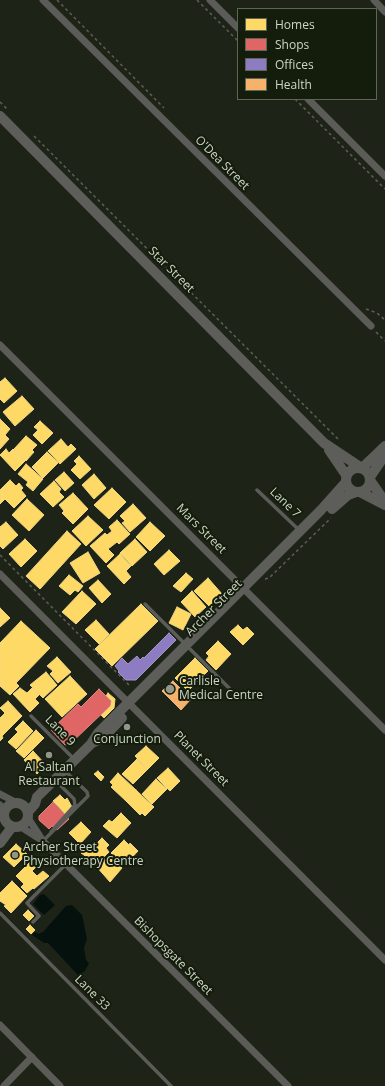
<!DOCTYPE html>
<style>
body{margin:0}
#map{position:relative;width:385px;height:1086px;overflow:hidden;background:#1e2318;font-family:"Open Sans",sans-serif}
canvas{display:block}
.legend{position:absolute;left:237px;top:8px;width:140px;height:92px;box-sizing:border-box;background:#141d0b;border:1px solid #5e6657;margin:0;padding:5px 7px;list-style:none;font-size:12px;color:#cdd4c8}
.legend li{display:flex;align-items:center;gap:8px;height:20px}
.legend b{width:20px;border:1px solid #5e6657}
</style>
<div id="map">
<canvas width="385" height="1086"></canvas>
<ul class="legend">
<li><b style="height:11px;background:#ffd966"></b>Homes</li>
<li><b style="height:11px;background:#e06666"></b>Shops</li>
<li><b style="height:11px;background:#8e7cc3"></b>Offices</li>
<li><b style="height:11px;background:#f6b26b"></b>Health</li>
</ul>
</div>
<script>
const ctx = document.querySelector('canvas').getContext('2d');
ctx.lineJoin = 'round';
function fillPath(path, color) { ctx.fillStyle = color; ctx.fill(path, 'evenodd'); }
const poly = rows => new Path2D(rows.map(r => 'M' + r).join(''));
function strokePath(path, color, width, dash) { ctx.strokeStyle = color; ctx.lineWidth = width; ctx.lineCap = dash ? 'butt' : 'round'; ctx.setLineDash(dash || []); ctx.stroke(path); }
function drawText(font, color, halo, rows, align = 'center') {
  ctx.font = font + ' "Open Sans",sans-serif'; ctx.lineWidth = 4; ctx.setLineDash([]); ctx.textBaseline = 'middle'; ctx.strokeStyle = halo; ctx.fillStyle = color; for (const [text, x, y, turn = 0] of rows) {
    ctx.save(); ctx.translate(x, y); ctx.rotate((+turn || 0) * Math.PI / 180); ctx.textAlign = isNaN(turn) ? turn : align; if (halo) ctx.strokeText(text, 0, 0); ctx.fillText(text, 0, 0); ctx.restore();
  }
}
fillPath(poly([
 [44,894,55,905,44,915,33,904,40,895],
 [72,905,82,915,87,939,84,948,86,960,89,963,85,971,78,975,48,943,44,943,32,935,35,932,38,934,43,932,66,906]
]), '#04110c');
const homes = poly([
 [5,378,17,391,4,403,0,399,0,382,5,378],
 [22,396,34,409,15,426,3,412,22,396],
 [0,419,10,429,5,435,9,439,0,449,0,419],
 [40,421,53,433,42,444,33,435,38,430,34,427,40,421],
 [26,436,37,445,32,450,34,452,26,461,14,449,26,436],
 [61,439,68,447,71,444,76,449,60,464,48,451,61,439],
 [6,449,9,453,13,449,25,461,15,471,0,455,6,449],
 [47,452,58,463,43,478,32,467,47,452],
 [79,456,91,469,80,479,71,470,77,464,74,461,79,456],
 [26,464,43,479,33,491,26,485,28,482,18,474,26,464],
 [64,472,74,483,65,491,55,480,64,472],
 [94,474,106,488,94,499,82,485,94,474],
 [10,480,16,486,19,483,23,488,21,490,26,496,14,508,5,499,0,504,0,490,10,480],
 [54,481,61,489,59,492,64,497,53,507,40,494,54,481],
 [112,488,126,502,109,519,94,505,112,488],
 [73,493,88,509,73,524,62,513,64,511,59,505,73,493],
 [27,499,44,515,29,531,12,515,27,499],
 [133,504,146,518,130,532,122,523,125,521,120,516,133,504],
 [88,516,103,530,86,546,72,531,88,516],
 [117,520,130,534,119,544,117,542,108,549,114,555,106,563,90,546,105,533,107,535,112,531,109,527,117,520],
 [6,522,18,535,3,549,0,546,0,527,6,522],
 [150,522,165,536,150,551,136,537,150,522],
 [67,531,81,544,40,589,26,576,67,531],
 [25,539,37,551,21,567,9,554,25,539],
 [135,539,147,552,132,566,120,553,135,539],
 [169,550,180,561,164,575,154,564,169,550],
 [88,552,100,573,83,583,70,563,88,552],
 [120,554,131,566,126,571,131,577,124,584,107,566,120,554],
 [186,573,193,579,181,592,173,586,186,573],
 [69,575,83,586,78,592,75,590,70,595,59,586,69,575],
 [208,578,222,594,209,606,194,591,208,578],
 [98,580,111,594,102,603,89,588,98,580],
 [82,591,96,604,76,624,62,612,82,591],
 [192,591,206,607,195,617,181,602,192,591],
 [141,604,158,621,112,666,95,649,141,604],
 [177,607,191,614,183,630,169,623,177,607],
 [0,608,10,618,0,627,0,608],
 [96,620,109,634,99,644,85,630,96,620],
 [21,621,50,648,16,683,19,686,10,695,0,686,0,643,21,621],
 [238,625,243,630,247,627,254,634,243,645,230,632,238,625],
 [218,641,231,654,216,670,206,660,209,656,206,653,218,641],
 [57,657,71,672,58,683,50,674,53,671,47,666,57,657],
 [195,658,208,671,188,691,175,678,195,658],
 [46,672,57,685,43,698,30,685,46,672],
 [70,676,87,694,62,717,45,699,70,676],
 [20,688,27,693,32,688,39,695,35,699,39,703,30,712,13,694,20,688],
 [108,693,115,699,114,708,104,718,101,715,110,706,111,701,106,696,108,693],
 [8,701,22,716,2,736,3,738,0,741,0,718,5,713,0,708,8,701],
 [23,721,33,731,16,749,8,742,18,732,15,729,23,721],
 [36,730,44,738,24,758,16,751,36,730],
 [146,746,159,758,148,769,135,756,146,746],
 [33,751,46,765,37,774,24,760,33,751],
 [137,759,148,769,133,784,122,774,137,759],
 [168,768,180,781,170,791,157,778,168,768],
 [98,771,104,777,101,781,94,774,98,771],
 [118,773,136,790,126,801,111,787,113,785,110,782,118,773],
 [156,779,167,789,152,804,142,794,156,779],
 [136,790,154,807,145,816,142,813,140,815,126,801,136,790],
 [60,795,65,800,67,798,72,807,65,814,53,801,60,795],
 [121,813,131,823,117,838,103,826,109,820,112,822,121,813],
 [81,822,91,832,80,844,69,833,81,822],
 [102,838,109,845,106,848,109,852,97,864,81,853,88,846,91,849,102,838],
 [124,840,129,845,130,843,138,851,124,866,111,853,124,840],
 [16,844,27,854,14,867,3,857,16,844],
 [110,856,122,868,110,882,96,866,104,858,106,860,110,856],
 [32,860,38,865,32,871,37,876,43,871,49,876,34,889,33,888,27,893,21,887,24,884,16,876,32,860],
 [12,881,27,896,11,913,4,906,6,905,0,901,0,893,12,881],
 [28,910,34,916,29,921,23,915,28,910],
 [30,925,35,930,31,934,26,929,30,925]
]);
fillPath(homes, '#ffd966');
strokePath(homes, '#f0d883', 1);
const shops = poly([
 [99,689,111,701,110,706,70,744,65,745,51,730,78,704,81,707,99,689],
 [53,802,69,819,57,830,52,826,49,829,39,820,39,816,53,802]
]);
fillPath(shops, '#e06666');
strokePath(shops, '#da8783', 1);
const offices = poly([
 [169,633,176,640,136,680,126,680,118,672,119,671,115,666,122,658,128,664,137,656,140,660,143,657,144,658,169,633]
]);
fillPath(offices, '#8e7cc3');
strokePath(offices, '#a196c4', 1);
const health = poly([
 [173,681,191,699,181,710,162,691,173,681]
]);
fillPath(health, '#f6b26b');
strokePath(health, '#eabc87', 1);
strokePath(poly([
 [57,0,164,108],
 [197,0,238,41],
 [295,99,385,189],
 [0,102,7,109],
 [34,136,340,441],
 [366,309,377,313,385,320],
 [376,332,385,341],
 [0,555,131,687],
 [265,579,269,578,331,518]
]), '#5d5e59', 1.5, [3, 3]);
strokePath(poly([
 [257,490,299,530],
 [145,604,185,644],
 [190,649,229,688],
 [31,716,74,759],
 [51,832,75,805,74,799,55,780],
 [43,841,88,796,87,792,65,771],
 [0,913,171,1086],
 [33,922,39,916,27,903,66,864]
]), '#5b5c57', 3.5);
strokePath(poly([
 [43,0,371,326],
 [210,0,238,28],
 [374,0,385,12],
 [308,99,385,176],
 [0,345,385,730],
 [0,574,385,960],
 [0,794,17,803],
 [0,805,4,812],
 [28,818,43,841],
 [21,827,43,841,288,1086],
 [0,1025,60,1086],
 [4,1086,32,1057]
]), '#5b5c57', 7);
strokePath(poly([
 [0,116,324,443,360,467],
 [329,450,346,475],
 '346 480a12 12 0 1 1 24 0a12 12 0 1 1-24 0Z',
 [362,468,385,446],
 [370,477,385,455],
 [370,480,385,502],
 [360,492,385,505],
 [332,509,348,495,356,492],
 [92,743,103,738,122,718],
 '4 815a12 12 0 1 1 24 0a12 12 0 1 1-24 0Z',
 [28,812,35,804,37,797,91,744,98,733,321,510,346,482],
 [0,843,12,827]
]), '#5d5e59', 10);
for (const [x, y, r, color] of [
 [170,689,5,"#90968a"],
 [127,727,4,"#90968a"],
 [49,755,4,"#90968a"],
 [15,855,4,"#90968a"]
]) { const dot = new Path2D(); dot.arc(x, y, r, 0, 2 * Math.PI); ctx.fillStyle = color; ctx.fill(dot); strokePath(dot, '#141d0b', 1.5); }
drawText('12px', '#cdd4c8', '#141d0b', [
 ["O'Dea Street",222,163,45],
 ["Star Street",171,270,45],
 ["Lane 7",285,503,44],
 ["Mars Street",201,529,45],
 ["Archer Street",214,608,-45],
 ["Lane 9",60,731,45],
 ["Planet Street",201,759,45],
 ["Bishopsgate Street",173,956,45],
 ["Lane 33",92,993,45]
]);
drawText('12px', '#cdd4c8', '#141d0b', [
 ["Carlisle",179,682],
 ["Medical Centre",179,696],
 ["Conjunction",127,740,"center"],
 ["Al Saltan",49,768,"center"],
 ["Restaurant",49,782,"center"],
 ["Archer Street",23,848],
 ["Physiotherapy Centre",23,862]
], 'left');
</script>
